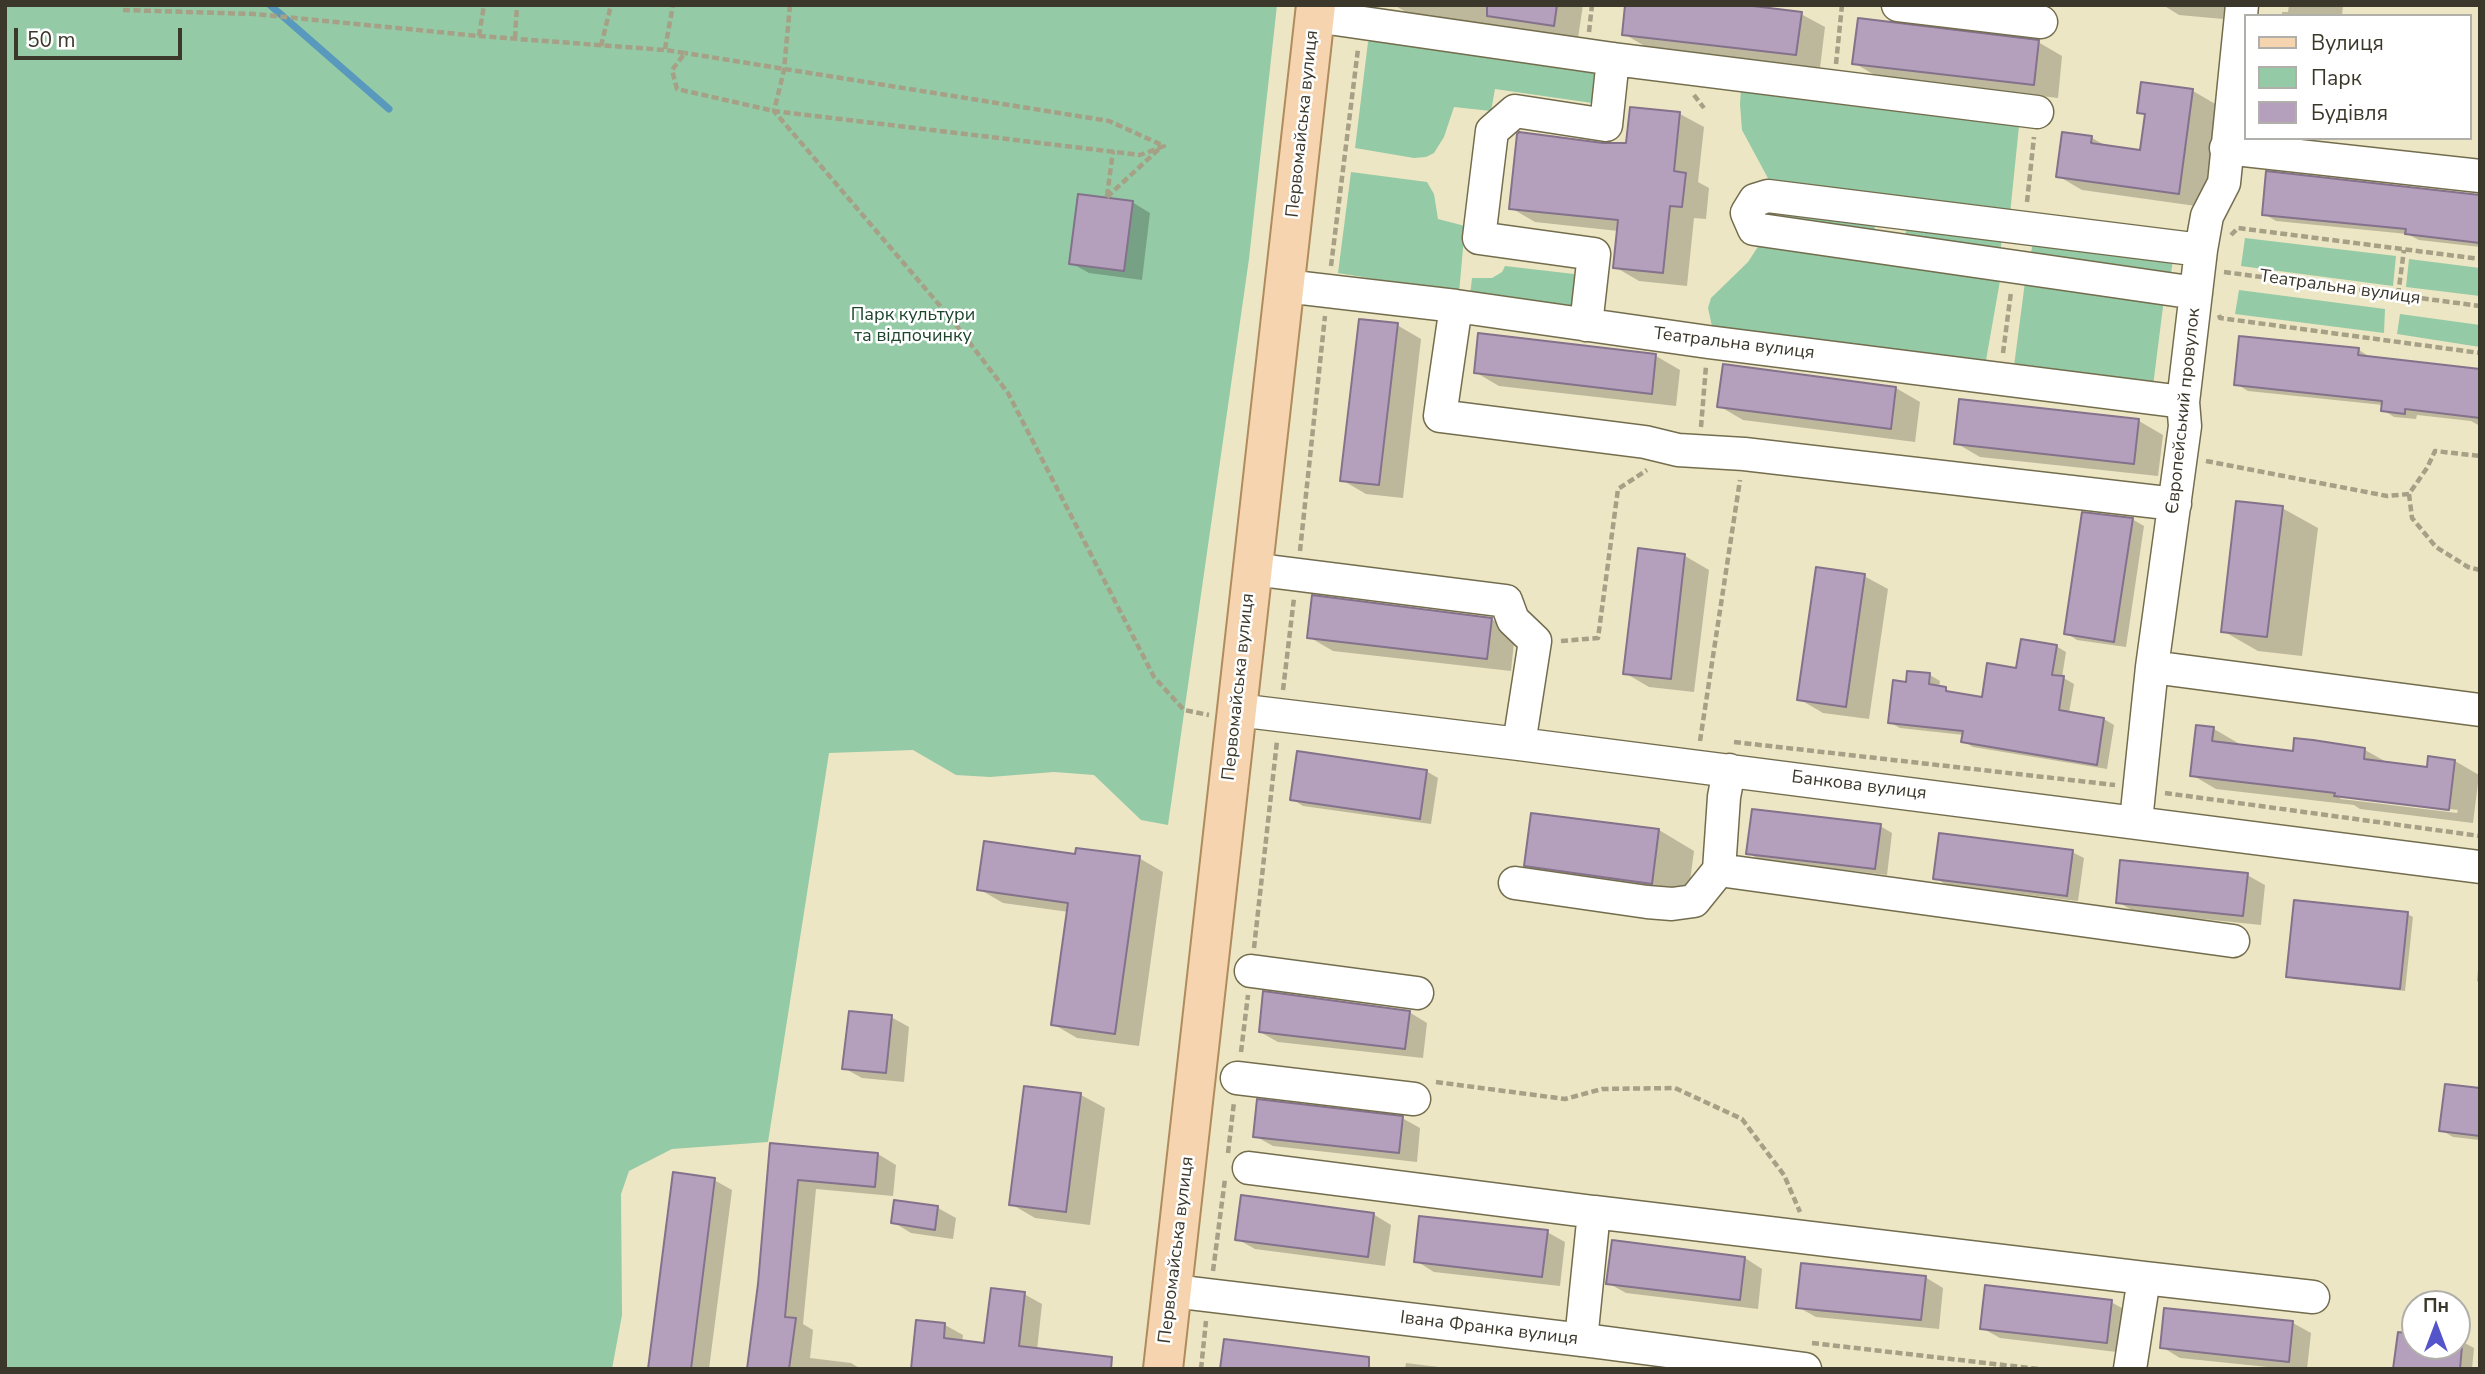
<!DOCTYPE html>
<meta charset="utf-8">
<style>
body{margin:0}
#map{position:relative;width:2485px;height:1374px;overflow:hidden;background:#ede6c4;font-family:"Nunito Sans",sans-serif}
canvas{display:block}
.frame{position:absolute;inset:0;border:7px solid #3b382b;pointer-events:none}
.legend{position:absolute;left:2244px;top:14px;width:228px;height:126px;box-sizing:border-box;background:#fff;border:2px solid #b1afaa;margin:0;padding:9px 12px;list-style:none;font-size:21px;color:#3b382b}
.legend li{display:flex;align-items:center;gap:14px;height:35px}
.legend b{width:35px;border:2px solid #b1afaa}
.north{position:absolute;left:2401px;top:1290px;width:70px;height:70px;box-sizing:border-box;background:#fff;border:2px solid #b1afaa;border-radius:50%;rotate:0deg;font-size:19px;font-weight:700;line-height:28px;text-align:center;color:#3b382b}
.north::after{content:'';display:block;margin:auto;width:24px;height:32px;background:#5454cb;clip-path:polygon(50% 0,100% 100%,50% 72%,0 100%)}
.scale{position:absolute;left:14px;top:28px;width:168px;height:32px;box-sizing:border-box;border:4px solid #3b382b;border-top:0;padding-left:9px;font-size:21px;line-height:24px;white-space:nowrap;color:#3b382b;-webkit-text-stroke:5px #fff;paint-order:stroke}
</style>
<div id="map">
<canvas width="2485" height="1374"></canvas>
<div class="frame"></div>
<ul class="legend">
<li><b style="height:9px;background:#f5d4af"></b>Вулиця</li>
<li><b style="height:19px;background:#95caa6"></b>Парк</li>
<li><b style="height:19px;background:#b4a0bc"></b>Будівля</li>
</ul>
<div class="north">Пн</div>
<div class="scale">50 m</div>
</div>
<script>
const ctx = document.querySelector('canvas').getContext('2d');
ctx.lineJoin = 'round';
function fillPath(path, color) { ctx.fillStyle = color; ctx.fill(path, 'evenodd'); }
const poly = rows => new Path2D(rows.map(r => 'M' + r).join(''));
function strokePath(path, color, width, dash) { ctx.strokeStyle = color; ctx.lineWidth = width; ctx.lineCap = dash ? 'butt' : 'round'; ctx.setLineDash(dash || []); ctx.stroke(path); }
function drawText(font, color, halo, rows, align = 'center') {
  ctx.font = font + ' "Nunito Sans",sans-serif'; ctx.lineWidth = 5; ctx.setLineDash([]); ctx.textBaseline = 'middle'; ctx.strokeStyle = halo; ctx.fillStyle = color; for (const [text, x, y, turn = 0] of rows) {
    ctx.save(); ctx.translate(x, y); ctx.rotate((+turn || 0) * Math.PI / 180); ctx.textAlign = isNaN(turn) ? turn : align; if (halo) ctx.strokeText(text, 0, 0); ctx.fillText(text, 0, 0); ctx.restore();
  }
}
fillPath(poly([
 [5,5,1277,5,1249,259,1168,825,1141,820,1094,775,1054,772,990,777,956,775,913,750,829,753,768,1142,672,1149,629,1171,621,1194,622,1315,612,1369,5,1369],
 [1375,38,1596,69,1598,96,1592,103,1495,89,1491,111,1454,107,1444,137,1434,153,1426,157,1414,158,1355,148,1368,42],
 [1741,89,2019,126,2010,214,1770,182,1742,130,1740,104],
 [1351,172,1427,182,1434,194,1438,219,1465,226,1459,293,1338,273],
 [1783,207,1876,221,1873,238,1780,225],
 [1907,226,2002,238,2000,255,1904,242],
 [2245,238,2396,256,2393,286,2241,266],
 [2033,241,2173,261,2170,279,2030,259],
 [1761,242,2001,275,1985,366,1713,331,1708,308,1711,298,1748,262],
 [2409,259,2480,268,2480,296,2406,287],
 [1505,266,1574,274,1579,283,1576,305,1571,307,1470,295,1472,278,1492,278,1502,272],
 [2025,282,2164,299,2153,386,2014,366],
 [2239,290,2385,309,2384,333,2235,314],
 [2400,314,2480,325,2480,347,2397,334]
]), '#95caa6');
fillPath(poly([
 [1394,5,1583,5,1578,38,1411,15],
 [2163,5,2225,5,2223,19,2179,15],
 [2289,5,2343,5,2342,16,2282,16,2282,12,2288,12],
 [1801,14,1825,27,1820,68,1648,48,1624,34],
 [2038,42,2062,56,2058,98,1878,77,1854,63],
 [2142,84,2193,91,2217,105,2203,207,2082,190,2058,176,2092,138,2108,147,2142,152,2147,117,2139,112],
 [1680,114,1704,127,1698,182,1709,188,1706,219,1694,218,1687,286,1639,281,1615,267,1618,231,1535,222,1511,208,1603,145,1628,145],
 [2480,197,2480,247,2419,240,2407,234,2276,221,2264,214],
 [1132,202,1150,213,1142,280,1089,273,1071,263],
 [1397,325,1421,339,1403,498,1366,494,1342,480],
 [2359,350,2370,357,2480,371,2480,426,2471,421,2417,415,2416,419,2394,417,2383,410,2383,405,2248,391,2236,384],
 [1656,356,1680,370,1676,406,1499,386,1475,372],
 [1724,366,1896,388,1920,402,1915,442,1743,420,1719,406],
 [1961,401,2139,421,2163,435,2158,476,1980,457,1956,443],
 [2282,508,2318,528,2302,656,2258,651,2223,631],
 [2132,519,2144,526,2126,647,2077,640,2066,633],
 [1685,556,1709,570,1694,692,1649,687,1625,673],
 [1864,576,1888,589,1869,719,1823,713,1799,699],
 [1491,619,1515,633,1511,671,1333,651,1309,637],
 [2056,646,2066,652,2062,677,2074,684,2069,713,2104,719,2114,725,2107,769,1973,747,1963,741,1964,735,1900,728,1889,722,1907,684,1930,675,1940,681,1939,687,1956,694,1983,699,2017,669],
 [2214,729,2238,743,2237,746,2294,753,2365,750,2390,764,2428,769,2430,758,2455,761,2479,775,2473,823,2360,809,2354,805,2216,789,2192,775],
 [2336,795,2458,810,2457,813,2341,799],
 [1426,771,1438,778,1431,824,1303,806,1292,799],
 [1880,826,1892,833,1887,875,1760,860,1748,853],
 [1659,830,1694,851,1687,903,1561,885,1526,865],
 [2072,852,2084,858,2078,901,1947,885,1935,878],
 [1077,856,1139,858,1163,872,1139,1046,1077,1038,1053,1024,1069,912,1003,903,979,889],
 [2247,875,2265,885,2261,925,2135,912,2118,902],
 [2407,914,2413,917,2405,991,2293,979,2288,976],
 [2480,947,2480,983,2477,981],
 [1409,1012,1427,1023,1423,1058,1278,1042,1260,1032],
 [891,1017,909,1027,904,1082,862,1078,844,1068],
 [1026,1088,1081,1095,1105,1108,1090,1225,1035,1218,1011,1204],
 [2480,1089,2480,1140,2453,1137,2441,1130],
 [1402,1118,1420,1128,1417,1162,1273,1146,1255,1136],
 [772,1144,878,1154,896,1165,893,1196,816,1189,803,1324,813,1330,810,1358,851,1363,861,1369,749,1369,760,1284],
 [714,1180,732,1190,709,1369,650,1369],
 [938,1208,956,1218,953,1239,911,1233,893,1222],
 [1373,1214,1391,1225,1385,1266,1255,1249,1237,1239],
 [1547,1232,1565,1242,1560,1286,1434,1272,1416,1261],
 [1745,1258,1762,1269,1758,1309,1626,1293,1608,1283],
 [1925,1277,1943,1288,1939,1329,1816,1317,1798,1307],
 [1024,1294,1042,1304,1037,1350,912,1369,945,1325,963,1335,962,1342,986,1345],
 [2111,1302,2129,1312,2125,1353,2000,1338,1982,1328],
 [2293,1323,2311,1333,2307,1369,2287,1369,2180,1358,2162,1347],
 [2415,1336,2415,1346,2457,1346,2457,1341,2463,1342,2474,1348,2472,1369,2395,1369],
 [1406,1363,1455,1369,1405,1369]
]), '#0003');
strokePath(poly([
 [270,5,389,109]
]), '#5899bd', 7);
const building = poly([
 [1487,5,1557,5,1554,26,1487,16,1487,5],
 [1625,5,1745,5,1802,12,1796,55,1622,35,1625,5],
 [1858,18,2039,40,2034,85,1852,64,1858,18],
 [2141,82,2193,89,2179,194,2056,177,2062,132,2092,136,2091,143,2140,150,2145,114,2137,113,2141,82],
 [1630,107,1680,112,1674,171,1686,173,1682,207,1670,206,1663,273,1613,268,1618,220,1509,209,1517,134,1519,132,1603,143,1626,143,1630,107],
 [2266,171,2480,195,2480,243,2405,234,2406,229,2262,215,2266,171],
 [1078,194,1133,201,1124,271,1069,264,1078,194],
 [1359,319,1398,323,1379,485,1340,481,1359,319],
 [1478,333,1656,354,1652,394,1474,373,1478,333],
 [2239,336,2359,348,2358,355,2480,369,2480,418,2405,409,2405,414,2381,411,2382,401,2234,385,2239,336],
 [1723,364,1896,387,1891,429,1717,407,1723,364],
 [1959,399,2139,419,2134,464,1954,444,1959,399],
 [2236,501,2283,506,2267,637,2221,632,2236,501],
 [2082,512,2133,518,2114,642,2064,634,2082,512],
 [1638,548,1685,554,1671,679,1623,674,1638,548],
 [1816,567,1865,574,1846,707,1797,700,1816,567],
 [1312,595,1492,618,1487,659,1307,638,1312,595],
 [2021,639,2057,645,2052,675,2064,676,2059,710,2104,718,2097,765,1961,742,1963,731,1888,723,1893,680,1906,682,1907,671,1930,673,1929,684,1946,687,1946,691,1982,697,1987,663,2016,668,2021,639],
 [2196,725,2214,727,2212,741,2293,751,2294,738,2313,740,2365,748,2364,759,2427,767,2428,756,2455,760,2449,810,2334,796,2335,793,2190,776,2196,725],
 [1297,751,1427,770,1420,819,1290,800,1297,751],
 [1752,809,1881,824,1875,869,1746,854,1752,809],
 [1531,813,1659,829,1652,884,1524,866,1531,813],
 [1939,833,2073,850,2067,896,1933,879,1939,833],
 [984,841,1075,854,1076,848,1140,856,1115,1034,1051,1025,1068,903,977,890,984,841],
 [2120,860,2248,873,2243,916,2116,903,2120,860],
 [2294,900,2408,912,2400,989,2286,977,2294,900],
 [1263,991,1410,1011,1405,1049,1259,1032,1263,991],
 [849,1011,892,1015,886,1073,842,1069,849,1011],
 [2445,1084,2480,1088,2480,1136,2439,1131,2445,1084],
 [1024,1086,1081,1093,1066,1212,1009,1205,1024,1086],
 [1257,1099,1403,1116,1399,1153,1253,1137,1257,1099],
 [770,1143,878,1153,875,1187,798,1180,785,1317,796,1318,789,1369,747,1369,758,1284,770,1143],
 [673,1172,715,1178,691,1369,648,1369,673,1172],
 [1241,1195,1374,1213,1368,1257,1235,1240,1241,1195],
 [894,1200,938,1206,935,1230,891,1223,894,1200],
 [1419,1216,1548,1230,1542,1277,1414,1262,1419,1216],
 [1612,1240,1745,1257,1740,1300,1606,1284,1612,1240],
 [1801,1263,1926,1276,1921,1320,1796,1308,1801,1263],
 [1985,1285,2112,1300,2107,1343,1980,1329,1985,1285],
 [991,1288,1025,1292,1019,1346,1112,1357,1111,1369,911,1369,916,1320,945,1323,944,1338,984,1343,991,1288],
 [2164,1308,2293,1321,2289,1362,2160,1348,2164,1308],
 [2398,1332,2415,1334,2415,1346,2462,1346,2460,1369,2393,1369,2398,1332],
 [1224,1339,1369,1357,1369,1369,1220,1369,1224,1339]
]);
fillPath(building, '#b4a0bc');
strokePath(building, '#84718b', 2);
const minor = poly([
 [1898,5,2041,22],
 [1315,16,1613,59,2037,112],
 [2226,148,2480,176],
 [1285,286,1456,306,1708,342,2183,402],
 [2196,293,1754,229,1747,213,1755,200,1768,196,2201,250],
 [1456,306,1440,416,1645,442,1678,450,1744,454,2175,504],
 [1586,325,1594,254,1479,238,1492,131,1515,111,1606,125,1613,59],
 [1252,569,1506,601,1513,620,1535,641,1519,744],
 [2152,667,2480,710],
 [1237,710,1519,744,2480,867],
 [2136,821,2152,667,2185,426,2183,402,2201,250,2207,216,2224,183,2242,5],
 [1719,870,2233,941],
 [1515,883,1647,902,1672,904,1694,901,1719,870,1724,797,1729,770],
 [1251,971,1417,993],
 [1237,1078,1414,1099],
 [1249,1168,1594,1212],
 [2144,1278,2313,1297],
 [1173,1291,1599,1342,1805,1369],
 [1581,1340,1594,1212,2144,1278,2130,1369]
]);
const major = poly([
 [1163,1369,1316,5]
]);
strokePath(minor, '#736d4e', 35);
strokePath(major, '#af8b5e', 42);
strokePath(poly([
 [790,5,784,70,774,111,953,321,1008,393,1154,677,1184,710,1209,715],
 [123,10,254,14,479,36,665,50,685,53,672,70,677,89,774,111,1140,155,1164,146,1109,121,685,53],
 [1589,32,1592,5],
 [479,36,484,5],
 [515,38,517,5],
 [601,46,611,5],
 [665,49,673,5],
 [1836,64,1842,5],
 [1694,95,1704,108],
 [1107,196,1113,151],
 [1107,197,1160,148],
 [2027,202,2034,137],
 [2231,235,2238,228,2480,259],
 [1331,266,1358,49],
 [2224,272,2480,306],
 [2398,295,2404,250],
 [2219,315,2220,318,2480,353],
 [2003,353,2011,292],
 [1701,427,1706,366],
 [2206,461,2387,496,2409,494,2427,468,2435,451,2480,456],
 [2409,494,2412,518,2436,547,2468,567,2480,570],
 [1300,551,1325,316],
 [1561,641,1598,638,1618,489,1647,470],
 [1283,690,1294,598],
 [1700,741,1740,480],
 [1734,742,2115,785],
 [2165,793,2480,836],
 [1254,948,1277,741],
 [1241,1052,1248,995],
 [1436,1082,1565,1099,1602,1089,1675,1088,1742,1119,1784,1175,1800,1212],
 [1228,1153,1234,1102],
 [1213,1271,1225,1179],
 [1812,1343,2038,1369],
 [1201,1369,1206,1321]
]), '#a5a086', 4.5, [7, 3.5]);
strokePath(minor, '#fff', 32);
strokePath(major, '#f5d4af', 38);
drawText('18px', '#3b382b', '#fff', [
 ["Первомайська вулиця",1303,124,-84],
 ["Театральна вулиця",2340,288,8],
 ["Театральна вулиця",1734,344,7],
 ["Європейський провулок",2184,411,-84],
 ["Первомайська вулиця",1239,687,-84],
 ["Банкова вулиця",1859,786,7],
 ["Первомайська вулиця",1177,1250,-83],
 ["Івана Франка вулиця",1489,1329,7]
]);
drawText('18px', '#1e442c', '#fff', [
 ["Парк культури",913,316],
 ["та відпочинку",913,337]
]);
</script>
